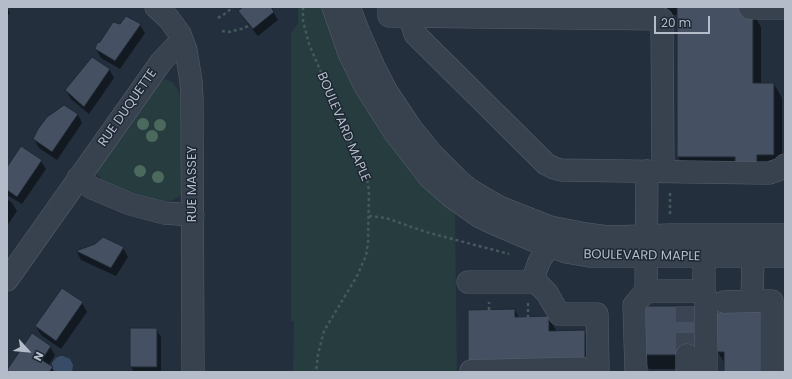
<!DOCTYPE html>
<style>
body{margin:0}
#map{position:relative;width:792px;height:379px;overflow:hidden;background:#242f3e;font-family:Poppins,sans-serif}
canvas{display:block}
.frame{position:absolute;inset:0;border:8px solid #b4bcc9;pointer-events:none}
.north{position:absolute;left:8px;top:331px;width:40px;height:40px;-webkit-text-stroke:3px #1d2633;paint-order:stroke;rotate:117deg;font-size:11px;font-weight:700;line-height:16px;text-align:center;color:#b4bcc9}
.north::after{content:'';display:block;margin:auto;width:14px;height:18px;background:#b4bcc9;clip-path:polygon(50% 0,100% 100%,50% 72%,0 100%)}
.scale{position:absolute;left:654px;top:16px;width:56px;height:18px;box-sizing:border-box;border:2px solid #b4bcc9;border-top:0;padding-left:5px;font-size:12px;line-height:14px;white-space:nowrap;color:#b4bcc9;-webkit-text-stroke:3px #1d2633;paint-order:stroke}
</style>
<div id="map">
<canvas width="792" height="379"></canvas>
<div class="frame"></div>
<div class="north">N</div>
<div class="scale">20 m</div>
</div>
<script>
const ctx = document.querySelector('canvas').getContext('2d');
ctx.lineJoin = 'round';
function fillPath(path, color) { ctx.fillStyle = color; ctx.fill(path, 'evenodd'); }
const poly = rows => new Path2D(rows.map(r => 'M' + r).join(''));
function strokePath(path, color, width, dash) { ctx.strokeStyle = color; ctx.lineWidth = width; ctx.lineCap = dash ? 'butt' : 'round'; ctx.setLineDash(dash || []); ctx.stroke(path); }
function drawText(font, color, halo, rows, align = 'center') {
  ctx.font = font + ' Poppins,sans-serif'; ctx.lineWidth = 3; ctx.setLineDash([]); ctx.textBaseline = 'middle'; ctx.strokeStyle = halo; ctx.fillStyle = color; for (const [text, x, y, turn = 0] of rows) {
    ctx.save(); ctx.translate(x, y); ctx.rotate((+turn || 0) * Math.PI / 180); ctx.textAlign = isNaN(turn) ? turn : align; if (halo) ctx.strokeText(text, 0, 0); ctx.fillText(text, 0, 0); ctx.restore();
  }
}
fillPath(poly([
 [298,7,324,7,442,202,455,214,457,372,293,372,294,321,291,321,291,33,298,23],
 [166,79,173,83,178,90,182,104,182,191,180,196,173,200,163,202,113,186,102,180,97,174,98,167,158,84,163,80]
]), '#263c3f');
fillPath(poly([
 [60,356,63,356,70,359,73,365,72,372,53,372,52,363,56,358]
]), '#394c67');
fillPath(poly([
 [244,7,272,7,273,9,272,10,278,20,258,36,244,19,240,11],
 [463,7,753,7,753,13,761,27,761,84,774,84,782,98,782,170,686,171,678,157,678,15,468,15],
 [7,8,10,13,7,16],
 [120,25,140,25,145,33,120,69,101,58,96,49,101,42],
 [109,69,114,78,89,114,71,99,66,91],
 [64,106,78,115,82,123,57,160,39,148,34,139],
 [41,161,46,169,22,204,7,195,7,169],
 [7,199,12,203,17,211,7,226],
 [96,245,123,248,128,257,116,276,81,260,77,252],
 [82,303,87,312,61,349,41,335,36,327],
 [515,310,519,318,548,317,557,332,584,331,593,346,593,372,475,372],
 [761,312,725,372,725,364,718,352],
 [703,321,703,369,649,369,641,355],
 [131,329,156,329,161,337,161,372,134,372,131,367],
 [50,347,55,355,49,365,52,368,55,372,10,372,9,370]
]), '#0007');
const building = poly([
 [243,7,271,7,274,12,253,29,238,11,243,7],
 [677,7,745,7,753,12,753,83,774,83,774,155,757,155,757,165,735,165,735,157,677,157,677,7],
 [126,16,141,24,115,61,95,49,97,43,100,42,113,22,120,24,126,16],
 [92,57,110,69,84,107,65,90,92,57],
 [64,105,78,114,52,152,33,139,38,129,47,117,64,105],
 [21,146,42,160,17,197,7,190,7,167,21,146],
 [103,237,124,247,111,268,76,251,95,244,103,237],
 [62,288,83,302,56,341,35,326,62,288],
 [639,306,695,306,695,355,640,355,639,306],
 [515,309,515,317,549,316,549,331,585,330,585,361,468,362,468,310,515,309],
 [761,311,761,372,724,372,724,352,717,352,716,312,761,311],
 [130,328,157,328,157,367,130,367,130,328],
 [32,333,51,346,42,360,53,367,49,372,10,372,7,370,32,333]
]);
fillPath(building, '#455162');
strokePath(building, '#1f2835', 1);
strokePath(poly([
 [687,355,687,306]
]), '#3a4453', 22, [22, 11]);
const minor = poly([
 [156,7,169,19,180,34,186,50,191,81,192,99,193,372],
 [333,7,349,53,365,86,395,133,429,177,453,198,480,217,497,225,532,240,566,252,589,256,785,256],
 [349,7,359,33,374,67,387,92,411,128,432,154,457,179,470,190,499,207,550,227,586,234,608,237,670,235,785,235],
 [389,7,389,16,662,19,663,172],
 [750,8,784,8],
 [411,17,411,21,415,34,537,155,546,164,554,168,561,170,758,173,769,173,778,170,784,167,785,165],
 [647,171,646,291,704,291,704,257],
 [78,178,92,188,130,204,164,213,193,215],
 [753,257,752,301,772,301,772,372],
 [7,280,161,62,176,46,183,42],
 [468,282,536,282],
 [704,291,706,297,706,372],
 [724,302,752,301],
 [687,355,687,372],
 [471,371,598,368,597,314,559,314,547,293,536,282,535,273,539,262,549,246,553,233],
 [636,372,634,305,646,291]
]);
strokePath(minor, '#565f6c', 23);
strokePath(poly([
 [303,7,303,21,309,44,352,145,366,173,369,191,368,243,366,256,357,276,324,331,318,354,316,372],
 [218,18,226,13,233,7],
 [222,31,229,32,245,28,250,24],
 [670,214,670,192],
 [369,216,386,218,426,232,509,254],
 [528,303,528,317],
 [489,310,489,302]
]), '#44595c', 2.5, [3, 3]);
strokePath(minor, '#38414e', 22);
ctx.fillStyle = '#4b6a5d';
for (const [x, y] of [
 [143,124],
 [160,125],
 [152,136],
 [140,171],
 [158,177]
]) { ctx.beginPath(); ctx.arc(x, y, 6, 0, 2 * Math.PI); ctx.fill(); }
drawText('13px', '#b4bcc9', '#1d2633', [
 ["RUE DUQUETTE",128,108,-55],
 ["BOULEVARD MAPLE",343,127,67],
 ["RUE MASSEY",193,184,-90],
 ["BOULEVARD MAPLE",642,256,1]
]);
</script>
